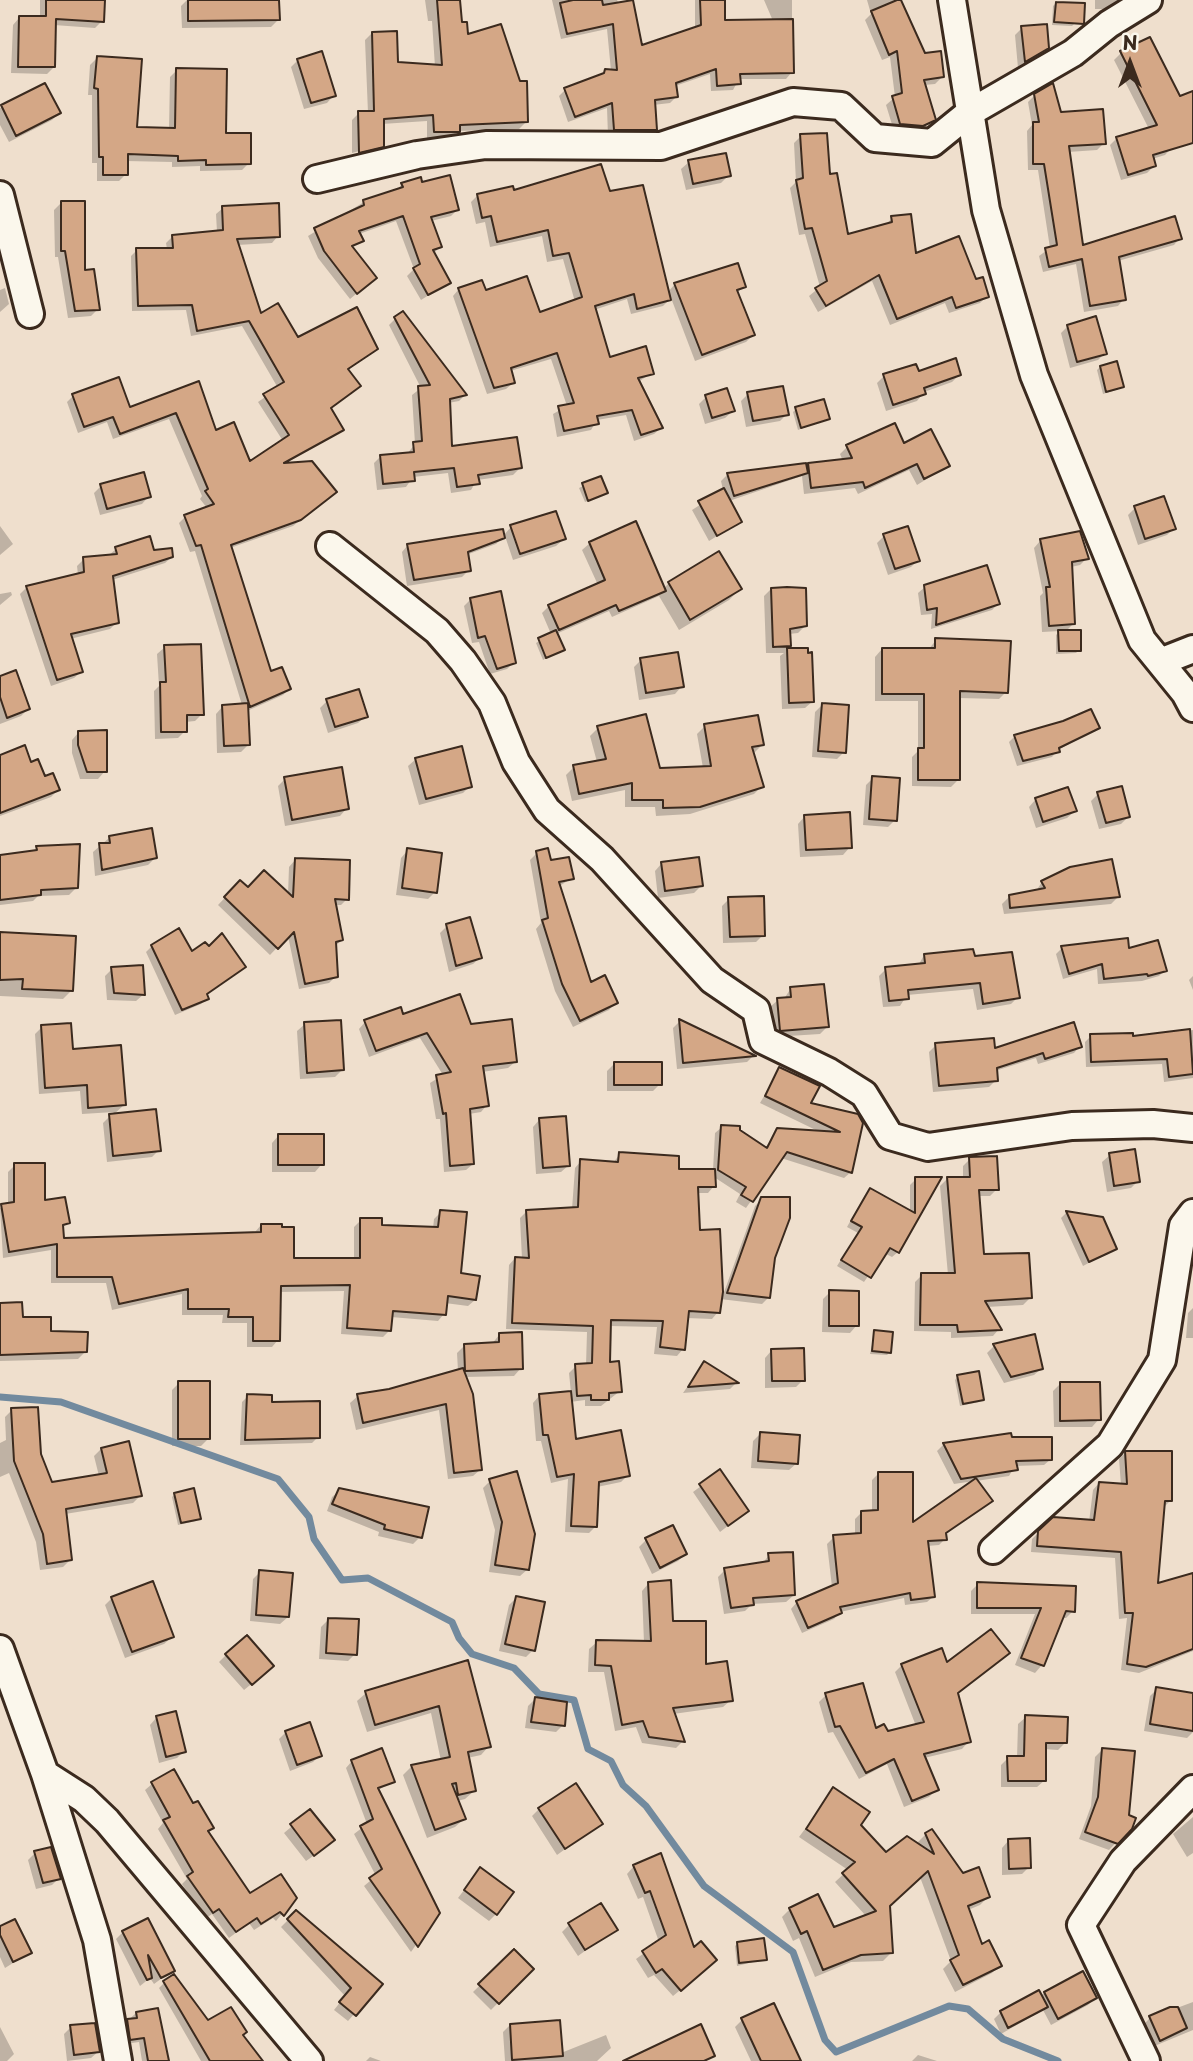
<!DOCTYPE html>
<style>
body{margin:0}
#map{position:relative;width:1193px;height:2061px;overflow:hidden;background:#efdfcd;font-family:"Playpen Sans",sans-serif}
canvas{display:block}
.north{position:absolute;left:1095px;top:28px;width:70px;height:70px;-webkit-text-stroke:5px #fbf7ec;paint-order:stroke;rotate:0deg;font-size:19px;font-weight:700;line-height:28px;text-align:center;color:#3b2a1e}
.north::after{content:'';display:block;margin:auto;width:24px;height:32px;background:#3b2a1e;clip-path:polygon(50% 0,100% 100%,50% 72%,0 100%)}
</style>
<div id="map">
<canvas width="1193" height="2061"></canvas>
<div class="north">N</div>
</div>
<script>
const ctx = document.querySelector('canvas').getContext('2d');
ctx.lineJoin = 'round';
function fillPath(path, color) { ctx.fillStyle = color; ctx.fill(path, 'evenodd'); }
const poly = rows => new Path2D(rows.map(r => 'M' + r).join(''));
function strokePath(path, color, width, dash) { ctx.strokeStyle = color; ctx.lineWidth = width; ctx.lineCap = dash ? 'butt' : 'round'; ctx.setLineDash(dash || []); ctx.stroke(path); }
fillPath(poly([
 [40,0,103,0,102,21,95,28,54,25,54,67,47,74,11,73,13,25,19,18,40,18],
 [187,0,277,0,278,20,271,27,182,28,181,6],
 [425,0,458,0,461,24,466,36,519,83,526,122,519,129,458,131,451,138,427,138,427,121,382,124,383,146,375,153,352,159,378,150,378,146,352,153,352,120,359,113,368,113,365,40,372,33,396,64,435,67,432,21,428,21],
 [552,0,617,0,641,47,695,29,695,0,723,0,724,21,773,21,764,0,792,0,792,72,786,79,739,79,733,90,711,91,710,74,675,86,677,96,670,103,653,105,655,130,649,136,608,136,607,108,568,122,559,96,565,90,611,71,607,29,561,39],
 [867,0,899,0,924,55,942,77,935,84,924,85,934,119,914,133,894,131,886,105,895,97,890,57,882,60,865,20,871,14],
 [1095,0,1120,0,1105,9,1095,9],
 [1056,3,1075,23,1072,26,1052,25,1053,6],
 [1022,28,1048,48,1018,68,1015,35],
 [1150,39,1180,98,1193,93,1193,125,1165,155,1152,159,1154,166,1147,173,1121,180,1110,145,1117,138,1149,129,1114,60,1121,53],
 [97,58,135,128,169,129,170,77,177,70,224,135,249,163,242,170,200,171,200,166,172,167,172,162,126,161,126,174,119,181,97,181,97,163,92,163,92,95,88,95,90,65],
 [298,60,334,95,327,103,304,109,291,67],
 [45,85,59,113,52,120,9,142,0,125,0,108],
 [1035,95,1104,143,1097,150,1068,152,1082,247,1180,238,1174,245,1118,261,1124,299,1118,306,1084,312,1076,264,1043,272,1039,256,1050,248,1038,170,1028,170,1027,131,1032,125,1028,102],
 [801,136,829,176,846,237,885,226,892,218,915,255,975,281,987,296,980,303,949,313,945,303,890,325,872,281,818,312,809,296,820,287,805,234,799,235,790,188,796,182,794,143],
 [689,162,729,175,721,183,686,190,681,169],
 [402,184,421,184,458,209,451,216,431,221,440,247,433,254,448,283,421,300,407,276,414,269,396,221,359,234,362,240,352,248,368,284,350,299,318,258,308,236,364,202,396,191],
 [512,192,609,193,668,292,675,284,744,286,736,294,753,335,746,342,695,361,671,298,663,306,631,314,627,299,594,310,609,359,652,373,638,382,661,428,654,434,634,441,626,415,597,420,591,430,557,437,553,414,567,406,551,359,510,371,513,383,506,389,487,394,453,296,459,289,485,292,539,314,575,302,563,259,547,262,542,236,490,247,485,222,476,224,471,202,478,195],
 [61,203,98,309,91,316,68,318,58,257,55,257,54,210],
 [223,208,278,236,272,243,237,245,260,316,298,339,376,349,347,371,359,386,330,409,342,430,283,465,328,498,293,526,230,548,270,674,289,689,283,695,247,711,248,745,241,752,217,753,216,714,223,706,242,705,195,551,190,552,179,523,185,517,207,508,200,499,202,496,169,419,113,439,107,422,78,433,67,402,73,396,129,410,198,383,215,432,250,463,283,441,258,402,278,388,242,326,191,336,186,310,132,311,131,256,137,250,167,249,166,243,173,236,217,232,216,214],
 [5,288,9,304,0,312,0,290],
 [396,318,465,395,459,401,448,403,451,448,520,468,513,475,477,480,471,490,451,493,448,473,413,477,406,487,377,490,374,463,381,456,407,454,415,444,412,395,421,388,389,325],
 [1068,326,1105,353,1098,360,1070,368,1061,333],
 [1100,367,1122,386,1119,389,1103,394,1097,370],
 [918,373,959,375,952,382,924,392,917,401,886,411,877,383,884,376],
 [748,394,787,414,780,421,746,427,741,401],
 [706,397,733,411,725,418,705,424,699,404],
 [796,409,828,419,798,430,793,412],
 [894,426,903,445,948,466,917,485,909,470,858,494,855,488,804,494,802,476,729,501,740,522,709,541,692,510,723,490,721,481,728,474,805,469,809,465,843,461,840,454,847,447],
 [600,478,606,493,585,502,579,488],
 [101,486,149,496,142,504,100,515,94,493],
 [1135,508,1174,528,1167,535,1138,545,1128,515],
 [0,526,13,544,0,555],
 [511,527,564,539,556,546,513,560,505,536,496,544,466,555,469,570,462,577,407,586,402,552,408,545,503,536],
 [884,536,918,560,911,567,888,575,877,543],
 [1041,540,1087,558,1080,565,1071,567,1074,623,1065,632,1079,650,1076,653,1056,654,1056,635,1060,631,1042,632,1040,596,1043,593,1034,548],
 [590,543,663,589,669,583,740,589,729,600,679,630,659,596,612,617,609,611,556,634,563,649,543,660,536,643,551,634,542,613,549,606,598,585,582,550],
 [116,549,172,557,165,563,112,580,117,622,110,629,70,639,81,672,74,678,51,686,20,594,26,588,78,575,77,566,84,559,108,556],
 [925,587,998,604,992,610,931,629,932,614,921,615,918,593],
 [771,589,805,626,798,633,789,634,790,646,786,649,806,649,813,701,805,708,782,709,780,656,784,653,766,653,764,596],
 [11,592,12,595,0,605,0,594],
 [470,600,514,662,507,669,490,674,479,642,472,643,464,606],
 [936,640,1006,692,999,699,959,698,959,779,951,787,912,786,912,757,918,751,918,701,875,701,875,657,882,649,929,649],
 [165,647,202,714,195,721,185,722,185,731,178,738,155,739,154,691,159,686,157,654],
 [641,660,682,686,675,694,639,700,634,667],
 [0,678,28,709,21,716,0,724],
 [327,701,366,716,358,723,328,733,320,708],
 [822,705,844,752,837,759,812,757,815,712],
 [705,726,762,745,754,753,762,786,754,794,690,814,656,816,655,807,625,807,625,790,572,801,566,775,574,767,597,762,590,736,598,728,658,770,703,768,697,734],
 [1098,728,1058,750,1052,757,1017,766,1009,742,1015,736],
 [79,732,105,771,98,779,80,779,72,753,72,740],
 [0,756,30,764,58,790,51,797,0,816],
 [416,759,470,786,463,793,419,805,408,766],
 [873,778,895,820,888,827,863,825,866,785],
 [285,779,347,808,340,816,285,826,278,786],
 [1098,794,1128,817,1121,824,1099,829,1091,801],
 [1036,799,1075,811,1067,818,1036,828,1029,807],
 [805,816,850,847,843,855,800,857,798,824],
 [109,838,155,858,148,865,95,876,93,852],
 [37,848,76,888,69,895,38,896,33,901,0,905,0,857,32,853],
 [408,850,435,892,428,899,396,895,401,858],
 [537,853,572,878,558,887,590,984,616,1002,609,1010,573,1027,555,991,536,929,541,923,530,860],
 [295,860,347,899,341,905,335,905,342,940,334,947,336,976,329,983,299,989,288,936,270,955,218,905,240,882,248,889,288,894,289,867],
 [662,863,701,886,694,893,658,898,655,871],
 [1042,882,1118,897,1111,904,1004,914,1002,904,1010,896,1036,891],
 [729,899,763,935,756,942,723,943,722,906],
 [447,926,481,957,473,964,449,972,440,933],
 [0,934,71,991,63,999,0,996],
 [152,946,192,954,237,973,206,995,207,998,201,1004,175,1015,146,952],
 [1062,948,1127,950,1165,970,1159,976,1142,981,1098,984,1097,969,1063,979,1056,954],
 [924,955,974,958,1018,997,1011,1004,977,1010,973,989,907,995,900,1006,883,1007,879,976,886,969,918,966],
 [112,969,144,994,136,1001,107,1000,105,976],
 [1193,976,1193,990,1189,980],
 [791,988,827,1027,820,1034,773,1037,770,1007,778,1000,784,999],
 [680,1021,753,1056,747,1062,677,1069,673,1028],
 [365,1022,470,1026,515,1062,508,1068,482,1072,487,1105,481,1112,469,1114,473,1164,466,1170,444,1172,440,1119,436,1119,430,1083,443,1075,420,1038,369,1057,359,1029],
 [305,1024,342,1070,335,1077,300,1079,297,1031],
 [42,1027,71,1050,124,1105,113,1115,159,1150,152,1157,107,1162,103,1123,114,1112,82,1114,80,1091,39,1094,35,1034],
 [1193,1030,1193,1078,1164,1082,1162,1064,1086,1067,1085,1042,1091,1036,1131,1038],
 [936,1045,993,1050,1080,1046,1074,1053,1038,1064,1036,1058,995,1071,996,1080,989,1087,933,1092,929,1052],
 [614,1064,660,1084,653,1091,607,1091,607,1071],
 [780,1069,809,1105,857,1115,851,1172,844,1178,781,1158,746,1208,736,1202,740,1194,714,1177,714,1186,708,1193,697,1193,698,1232,722,1298,755,1206,762,1199,774,1258,769,1297,762,1304,720,1299,718,1312,712,1319,687,1318,683,1349,677,1356,654,1354,657,1327,610,1326,608,1364,620,1391,601,1406,585,1406,585,1400,570,1402,574,1441,628,1475,621,1482,597,1487,596,1526,589,1533,565,1532,568,1479,551,1483,541,1441,536,1441,533,1403,539,1396,571,1393,569,1373,576,1366,586,1365,587,1332,506,1329,509,1265,515,1258,522,1259,520,1218,526,1212,572,1209,575,1168,581,1161,613,1163,620,1154,677,1171,713,1170,715,1133,722,1127,738,1131,765,1148,778,1130,822,1133,760,1103],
 [540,1119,569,1165,561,1172,536,1174,533,1127],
 [279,1135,322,1164,315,1172,272,1172,272,1143],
 [1110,1155,1138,1181,1131,1188,1107,1192,1102,1162],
 [970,1159,997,1189,990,1196,977,1196,983,1256,1030,1298,1023,1305,986,1307,999,1329,993,1336,951,1338,951,1332,914,1331,915,1282,922,1275,948,1275,940,1186,947,1179,963,1179,963,1166],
 [15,1165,43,1202,68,1222,61,1229,63,1240,255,1232,261,1225,292,1260,354,1260,354,1227,361,1220,380,1226,433,1229,434,1219,441,1212,459,1275,475,1300,468,1306,445,1303,444,1314,438,1321,391,1317,390,1330,383,1337,341,1334,344,1291,279,1292,278,1340,272,1347,247,1347,247,1323,222,1323,223,1315,182,1315,182,1294,112,1310,106,1283,51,1283,51,1250,3,1258,0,1208,8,1205,8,1172],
 [916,1179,939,1179,898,1252,892,1257,884,1253,864,1282,837,1266,858,1233,847,1227,865,1195,870,1190,910,1212,910,1185],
 [1066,1213,1101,1219,1115,1249,1083,1266,1061,1218],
 [830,1292,857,1325,850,1333,822,1332,823,1299],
 [0,1305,21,1319,85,1352,78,1359,0,1361],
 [1193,1308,1193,1338,1186,1338,1188,1313],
 [875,1332,890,1352,887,1355,870,1354],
 [499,1335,521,1368,514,1376,464,1377,481,1469,473,1476,448,1479,439,1410,356,1430,350,1403,358,1396,389,1391,458,1371,457,1353,464,1346,492,1344],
 [994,1346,1042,1368,1034,1375,1004,1383,987,1353],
 [772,1350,803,1380,796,1387,765,1388,765,1358],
 [704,1363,736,1383,730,1389,683,1393],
 [958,1376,982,1399,979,1402,960,1406,955,1380],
 [179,1383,209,1438,201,1446,172,1446,172,1390],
 [1060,1384,1099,1419,1092,1427,1054,1427,1053,1391],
 [248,1396,270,1404,318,1437,312,1443,240,1445,242,1402],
 [12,1410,40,1455,51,1484,99,1476,94,1456,101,1449,140,1496,133,1503,65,1514,70,1560,63,1567,40,1570,36,1542,9,1473,0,1477,0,1443,6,1440,5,1417],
 [760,1434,797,1463,789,1470,751,1468,753,1441],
 [1010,1435,1011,1439,1051,1459,1044,1465,1015,1466,1009,1476,976,1481,990,1501,945,1535,945,1539,939,1545,927,1546,934,1596,927,1602,905,1605,904,1598,840,1612,834,1619,802,1633,791,1609,797,1602,832,1587,827,1544,834,1537,855,1535,855,1519,862,1512,872,1512,872,1480,878,1474,911,1526,974,1481,954,1484,937,1451,943,1445],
 [1125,1453,1171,1500,1164,1507,1156,1585,1193,1572,1193,1651,1139,1673,1121,1670,1127,1618,1119,1619,1115,1558,1031,1552,1032,1539,1039,1532,1089,1522,1093,1490,1099,1483,1121,1485,1119,1459],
 [720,1472,747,1511,720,1532,693,1492],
 [490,1481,528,1569,520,1576,489,1572,495,1530,483,1488],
 [340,1490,420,1537,413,1544,378,1536,379,1532,327,1511,332,1497],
 [175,1494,199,1518,196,1521,178,1525,172,1497],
 [646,1540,685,1554,678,1561,652,1574,639,1547],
 [769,1555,794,1595,786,1602,752,1604,745,1611,724,1614,718,1577,725,1570,762,1564],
 [260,1572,288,1617,280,1624,250,1621,253,1579],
 [649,1583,671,1622,731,1700,723,1707,673,1714,683,1741,676,1748,642,1743,636,1727,615,1731,604,1672,588,1672,589,1649,597,1642,644,1643,642,1591],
 [978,1584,1073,1611,1066,1618,1062,1618,1042,1665,1035,1673,1015,1665,1035,1614,971,1614,971,1591],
 [112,1598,172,1637,164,1644,125,1658,105,1605],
 [516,1598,533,1650,526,1657,499,1651,509,1605],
 [328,1620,355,1654,348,1661,319,1659,321,1627],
 [226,1655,265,1673,244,1690,219,1662],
 [467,1662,489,1746,481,1755,467,1758,474,1791,465,1799,457,1801,464,1819,455,1827,427,1838,403,1775,411,1767,441,1761,431,1713,367,1732,357,1701,366,1693],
 [902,1665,957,1694,969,1741,962,1749,924,1758,937,1789,929,1797,904,1807,887,1764,859,1779,833,1732,828,1733,819,1702,826,1695,875,1731,887,1733,916,1726,895,1672],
 [1157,1689,1193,1695,1193,1732,1187,1738,1144,1731,1150,1696],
 [535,1699,563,1725,556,1732,525,1728,528,1706],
 [157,1717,184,1751,177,1758,159,1763,150,1725],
 [1026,1717,1066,1742,1058,1750,1044,1749,1045,1780,1037,1787,1001,1787,1001,1765,1008,1758,1017,1758,1018,1724],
 [286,1732,320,1755,313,1762,290,1771,279,1739],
 [1103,1749,1130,1828,1109,1850,1079,1839,1091,1806,1095,1757],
 [352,1761,393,1781,377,1791,438,1913,411,1952,364,1886,376,1876,354,1834,367,1824,346,1768],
 [152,1784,193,1806,250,1896,295,1898,276,1921,273,1918,254,1930,249,1923,229,1938,212,1914,205,1919,182,1884,187,1879,158,1829,163,1823,145,1790],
 [834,1790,859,1825,886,1854,916,1844,926,1834,962,1875,988,1897,980,1905,968,1910,981,1946,1000,1965,992,1973,955,1992,943,1969,951,1961,920,1877,888,1906,891,1953,883,1961,851,1962,815,1977,799,1938,793,1941,782,1917,790,1909,833,1929,866,1916,835,1882,848,1870,799,1837],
 [539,1809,601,1823,557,1855,532,1816],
 [310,1811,326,1847,306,1861,284,1833],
 [1193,1817,1193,1853,1187,1857,1173,1834],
 [1009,1840,1029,1867,1022,1874,1002,1875,1002,1848],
 [35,1853,59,1878,52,1885,36,1889,28,1860],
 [660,1855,694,1950,708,1967,673,1996,654,1975,648,1978,636,1959,659,1942,643,1897,638,1899,627,1874,634,1866],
 [474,1877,496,1914,489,1921,458,1898],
 [296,1912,380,1984,348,2021,334,2010,345,1996,281,1927],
 [569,1925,615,1929,578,1956,562,1932],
 [0,1928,29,1953,5,1968,0,1957],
 [123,1932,173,1970,154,1984,150,1978,140,1986,116,1939],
 [738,1943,765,1959,737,1966,735,1946],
 [514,1952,531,1969,491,2010,473,1992],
 [164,1983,208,2023,241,2036,261,2061,201,2061,159,1988],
 [1045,1993,1095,1998,1088,2005,1051,2025,1043,2010,1001,2034,994,2019,1001,2012],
 [1193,2002,1193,2030,1152,2047,1143,2025,1150,2018],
 [136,2013,167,2061,142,2061,139,2042,125,2044,122,2026],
 [742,2020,799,2061,751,2061,735,2027],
 [510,2025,561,2053,606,2035,611,2048,597,2061,505,2061,503,2032],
 [0,2027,14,2054,7,2061,0,2061],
 [71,2027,99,2051,91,2058,67,2061,64,2034],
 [918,2055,937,2061,912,2061],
 [370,2057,381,2061,366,2061]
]), '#0003');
strokePath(poly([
 [0,1397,61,1402,278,1479,309,1517,314,1539,342,1580,368,1578,452,1622,459,1638,472,1654,514,1668,539,1694,574,1700,588,1749,611,1761,623,1785,646,1806,704,1886,793,1952,825,2040,836,2052,949,2006,968,2009,1003,2039,1058,2061]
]), '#728a9e', 7);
const building = poly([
 [46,0,105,0,104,22,56,19,55,67,18,67,19,16,46,16,46,0],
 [188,0,279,0,280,20,188,21,188,0],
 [437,0,460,0,462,22,467,22,468,34,501,24,520,81,527,81,528,122,460,125,460,132,434,132,433,115,384,119,384,147,359,153,358,111,374,111,372,32,397,31,398,62,442,65,437,0],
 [573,0,602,0,603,5,633,0,642,45,701,25,700,0,725,0,725,20,793,19,794,73,740,74,741,84,717,86,716,69,676,83,678,97,655,100,657,130,614,130,612,103,575,117,564,88,604,73,605,69,617,70,613,24,567,34,560,3,573,0],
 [897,0,901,0,925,53,941,51,944,77,924,80,936,120,923,126,900,124,892,96,902,93,897,51,889,55,871,11,897,0],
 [1056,2,1085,3,1084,24,1054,22,1056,2],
 [1047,24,1049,48,1025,62,1021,26,1047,24],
 [1150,37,1180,96,1193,91,1193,143,1153,155,1156,166,1128,175,1116,137,1157,125,1120,51,1150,37],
 [322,51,336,96,311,103,297,59,322,51],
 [97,56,142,59,137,127,175,128,176,68,227,69,226,133,251,133,251,164,206,165,206,160,178,161,178,156,128,154,128,175,103,175,103,157,99,157,98,89,94,88,97,56],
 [45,83,61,113,16,136,1,105,45,83],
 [1053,83,1061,112,1103,109,1106,144,1069,146,1083,245,1175,216,1182,239,1119,257,1126,300,1090,306,1082,259,1049,267,1045,248,1057,245,1044,164,1033,164,1033,122,1039,122,1034,94,1053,83],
 [827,133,830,174,837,173,848,234,892,222,891,216,911,214,916,253,959,236,976,279,983,277,989,297,956,308,952,297,897,319,879,275,826,306,815,288,827,281,812,228,805,229,796,180,803,178,800,134,827,133],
 [726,153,731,176,693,184,688,160,726,153],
 [601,164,610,191,643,185,671,300,637,309,634,294,595,306,610,357,646,346,654,374,638,378,663,428,641,435,632,410,597,416,599,424,564,431,558,406,574,403,557,353,511,368,515,383,494,388,458,288,482,280,486,290,527,276,540,312,582,297,569,253,553,256,548,230,497,242,491,216,482,218,477,194,513,186,514,190,601,164],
 [450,175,459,210,431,217,442,247,433,250,451,283,428,295,413,268,420,264,403,216,359,231,364,241,352,246,377,278,357,294,324,251,314,228,364,205,363,200,403,187,401,183,421,177,422,182,450,175],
 [61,201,85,201,85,270,94,269,100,310,75,311,65,251,61,251,61,201],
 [279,203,280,237,237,239,261,313,278,303,298,337,357,307,378,349,348,369,361,386,331,408,344,430,284,463,312,461,337,492,301,520,231,545,271,671,282,667,291,689,250,707,201,545,196,546,184,515,214,504,205,491,208,489,176,413,120,434,113,417,84,427,72,394,119,377,130,407,199,381,216,430,234,422,250,461,289,435,263,394,284,382,249,321,197,331,192,305,138,306,136,248,173,248,172,235,223,230,222,206,279,203],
 [738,263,746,287,737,290,755,335,702,355,674,283,738,263],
 [403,311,467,395,450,399,452,446,517,437,522,468,478,475,480,484,457,487,454,468,414,472,415,481,383,484,380,455,414,452,413,442,422,441,418,386,430,385,394,317,403,311],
 [1096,316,1107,354,1077,362,1067,325,1096,316],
 [956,358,961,375,924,388,926,394,893,405,883,374,916,364,919,371,956,358],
 [1117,361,1124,387,1106,392,1100,366,1117,361],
 [783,386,789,415,753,421,747,392,783,386],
 [727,388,735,411,712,418,705,395,727,388],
 [824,399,830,419,801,428,795,407,824,399],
 [895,423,904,443,931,429,950,466,924,479,917,464,865,488,863,482,811,488,808,463,852,458,846,445,895,423],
 [806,463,808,473,734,496,727,473,806,463],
 [144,472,151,497,107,509,100,484,144,472],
 [601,476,608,493,588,501,582,483,601,476],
 [724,488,742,522,717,536,698,501,724,488],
 [1164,496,1176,529,1145,539,1134,506,1164,496],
 [556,511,566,539,520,554,510,525,556,511],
 [636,521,666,591,619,611,616,605,559,630,548,605,605,580,589,542,636,521],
 [908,526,920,561,895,569,883,534,908,526],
 [503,529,505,538,468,552,471,571,414,580,407,544,503,529],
 [1080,531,1089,559,1072,562,1075,624,1049,626,1046,587,1050,587,1040,539,1080,531],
 [150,536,154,550,172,548,173,557,113,576,119,623,71,634,83,672,57,680,26,586,84,572,83,557,117,554,115,547,150,536],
 [719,551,742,589,690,620,668,582,719,551],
 [987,565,1000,604,936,625,937,608,927,610,924,585,987,565],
 [787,587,806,588,807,626,790,629,791,646,773,647,771,588,787,587],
 [501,591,516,663,497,669,485,636,478,638,470,598,501,591],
 [556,630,565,650,546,658,538,638,556,630],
 [1058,630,1081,630,1081,651,1059,651,1058,630],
 [935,638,1011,641,1008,693,960,691,960,780,918,780,918,748,924,748,924,694,882,694,882,648,935,648,935,638],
 [201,644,204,715,187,715,187,732,161,732,160,682,166,682,164,645,201,644],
 [787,648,808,648,808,653,812,652,814,702,789,703,787,648],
 [678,652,684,687,646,693,640,658,678,652],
 [16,670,30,709,7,718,0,697,0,676,16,670],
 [359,689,368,717,335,727,326,699,359,689],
 [248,703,250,745,224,746,222,705,248,703],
 [822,703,849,705,846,753,818,751,822,703],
 [1091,709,1100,728,1059,748,1060,752,1023,761,1014,735,1063,721,1091,709],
 [646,714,660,768,711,766,704,724,758,715,764,745,752,747,764,787,700,807,663,808,663,800,632,800,632,783,579,794,573,765,606,759,597,726,646,714],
 [107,730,107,772,87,772,78,745,78,731,107,730],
 [25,745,31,762,38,759,45,776,53,773,60,790,0,813,0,755,25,745],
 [462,746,472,787,426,799,415,758,462,746],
 [342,767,349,809,292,820,284,777,342,767],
 [872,776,900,778,897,821,869,819,872,776],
 [1122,786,1130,817,1106,823,1097,792,1122,786],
 [1068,787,1077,811,1043,822,1035,798,1068,787],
 [850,812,852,848,806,850,804,815,850,812],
 [152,828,157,858,102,870,99,843,110,843,109,836,152,828],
 [80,844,78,888,41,890,41,895,0,900,0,855,37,850,36,846,80,844],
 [407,848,442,853,437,893,402,888,407,848],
 [548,848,551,860,569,857,574,879,559,882,591,982,605,975,618,1003,580,1021,562,984,542,920,548,918,536,851,548,848],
 [699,857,703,886,665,891,661,862,699,857],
 [295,858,350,860,349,900,335,899,343,940,336,942,338,977,305,984,294,932,278,949,224,897,240,880,248,887,264,870,293,897,295,858],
 [1112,859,1120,897,1010,908,1009,895,1045,888,1041,881,1070,867,1112,859],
 [764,896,765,936,730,937,728,897,764,896],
 [470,917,482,958,456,966,446,924,470,917],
 [179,928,192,951,205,942,209,946,222,933,246,967,207,994,209,999,182,1010,151,945,179,928],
 [0,932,76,936,73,991,22,989,23,979,0,980,0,932],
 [1128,938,1129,948,1158,940,1167,971,1148,976,1147,974,1104,979,1102,964,1069,974,1061,946,1128,938],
 [973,949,975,956,1012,952,1020,998,983,1004,980,983,908,990,909,999,889,1001,885,967,925,963,924,954,973,949],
 [143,965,145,995,114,993,111,967,143,965],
 [824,984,829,1027,780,1031,777,998,791,997,790,987,824,984],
 [460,994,471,1024,512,1019,517,1062,483,1066,489,1106,470,1109,474,1164,450,1166,446,1113,443,1114,436,1075,451,1072,427,1033,376,1051,364,1020,401,1007,403,1014,460,994],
 [679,1019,756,1056,683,1063,679,1019],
 [341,1020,344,1070,307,1073,304,1022,341,1020],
 [1074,1022,1082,1047,1045,1059,1043,1053,997,1068,998,1081,939,1086,935,1043,994,1038,995,1048,1074,1022],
 [71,1023,73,1049,121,1045,126,1105,88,1108,87,1085,45,1088,41,1025,71,1023],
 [1190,1029,1193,1074,1169,1077,1167,1059,1091,1062,1090,1034,1133,1033,1133,1036,1190,1029],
 [614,1062,662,1062,662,1085,614,1085,614,1062],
 [779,1067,820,1086,811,1103,858,1114,863,1123,852,1173,787,1152,753,1202,741,1195,746,1187,718,1170,721,1125,740,1126,740,1130,767,1148,777,1128,840,1132,765,1096,779,1067],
 [156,1109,161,1151,113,1156,109,1114,156,1109],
 [566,1116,570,1166,543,1168,539,1118,566,1116],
 [278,1134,324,1134,324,1165,278,1165,278,1134],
 [1135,1149,1140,1182,1114,1186,1109,1153,1135,1149],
 [619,1152,679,1156,679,1169,715,1169,716,1187,698,1187,700,1230,720,1229,723,1292,720,1313,689,1311,685,1350,660,1347,663,1321,611,1320,610,1362,619,1361,622,1392,609,1393,609,1400,591,1400,591,1395,577,1396,575,1364,592,1363,593,1326,512,1323,515,1257,529,1258,526,1210,578,1207,580,1159,618,1162,619,1152],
 [997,1156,999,1190,979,1190,984,1254,1029,1253,1032,1298,985,1301,1002,1330,958,1332,957,1325,920,1325,921,1273,955,1273,947,1177,970,1177,969,1157,997,1156],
 [14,1163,45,1163,45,1200,65,1197,70,1223,63,1225,64,1238,261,1232,261,1224,282,1224,282,1227,294,1227,294,1258,360,1258,360,1218,382,1218,382,1225,438,1227,440,1210,467,1212,461,1273,480,1276,476,1300,448,1296,446,1315,393,1311,391,1331,347,1328,350,1285,281,1286,280,1341,253,1341,253,1317,228,1317,229,1309,188,1309,188,1289,119,1304,112,1277,57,1277,57,1244,9,1252,1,1204,14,1202,14,1163],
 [915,1177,942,1177,899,1253,890,1248,871,1278,841,1260,862,1227,851,1221,870,1188,915,1213,915,1177],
 [761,1197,790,1197,790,1218,775,1258,770,1298,727,1293,761,1197],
 [1066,1211,1103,1217,1117,1249,1089,1262,1066,1211],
 [829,1290,859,1291,859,1326,829,1326,829,1290],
 [22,1302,23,1317,51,1317,51,1331,88,1332,87,1352,0,1355,0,1303,22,1302],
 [874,1330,893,1332,891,1353,872,1351,874,1330],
 [522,1332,523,1369,465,1371,464,1344,499,1342,499,1333,522,1332],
 [1035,1334,1043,1369,1011,1377,993,1344,1035,1334],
 [804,1348,805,1381,772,1381,771,1349,804,1348],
 [704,1361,739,1383,688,1387,704,1361],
 [463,1368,473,1394,482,1470,454,1473,446,1404,363,1423,357,1394,389,1389,463,1368],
 [979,1371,984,1400,963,1404,957,1375,979,1371],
 [178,1381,210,1381,210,1439,178,1439,178,1381],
 [1060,1382,1100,1382,1101,1420,1060,1421,1060,1382],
 [571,1391,576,1439,621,1430,630,1476,599,1482,597,1527,571,1526,574,1474,557,1477,548,1435,543,1435,539,1394,571,1391],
 [247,1394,272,1395,272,1402,320,1401,320,1438,245,1440,247,1394],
 [38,1407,41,1454,52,1482,107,1473,101,1448,129,1441,142,1496,66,1509,72,1560,47,1564,43,1534,14,1461,11,1408,38,1407],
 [760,1432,800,1435,798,1464,758,1461,760,1432],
 [1011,1433,1012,1437,1052,1437,1052,1460,1016,1461,1018,1470,961,1479,943,1443,1011,1433],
 [1125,1451,1172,1451,1172,1501,1165,1501,1158,1583,1193,1573,1193,1649,1146,1667,1127,1664,1133,1613,1125,1613,1121,1552,1037,1546,1038,1531,1053,1517,1094,1520,1099,1482,1127,1484,1125,1451],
 [720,1469,749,1511,728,1526,699,1484,720,1469],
 [517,1471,535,1534,529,1570,495,1565,502,1522,489,1479,517,1471],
 [878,1472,913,1472,913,1522,976,1478,993,1501,946,1533,947,1540,928,1541,935,1597,911,1600,910,1593,840,1607,842,1613,808,1628,796,1601,838,1583,833,1535,861,1533,861,1511,878,1510,878,1472],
 [194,1488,201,1519,181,1523,174,1493,194,1488],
 [339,1488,429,1507,422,1538,384,1529,385,1525,332,1504,339,1488],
 [673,1525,687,1554,660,1568,645,1538,673,1525],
 [793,1552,795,1595,753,1598,754,1605,731,1608,724,1568,769,1561,768,1553,793,1552],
 [259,1570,293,1573,289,1617,256,1615,259,1570],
 [671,1580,673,1621,706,1621,706,1664,727,1661,733,1701,673,1708,685,1742,649,1737,643,1721,622,1725,611,1666,595,1665,596,1640,651,1641,648,1582,671,1580],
 [153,1581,174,1637,132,1652,111,1597,153,1581],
 [977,1582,1076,1586,1075,1612,1066,1611,1044,1666,1021,1658,1041,1608,977,1608,977,1582],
 [516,1596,545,1602,535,1651,505,1644,516,1596],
 [328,1618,359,1619,357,1655,326,1653,328,1618],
 [991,1629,1010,1653,958,1693,971,1742,924,1754,939,1790,912,1801,894,1759,866,1773,840,1726,835,1727,825,1693,863,1683,876,1728,884,1724,888,1731,924,1722,901,1664,942,1648,947,1662,991,1629],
 [247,1635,274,1666,252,1685,225,1654,247,1635],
 [468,1660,491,1747,468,1752,476,1791,458,1795,456,1783,452,1784,466,1819,435,1830,411,1765,450,1757,439,1706,375,1725,365,1691,468,1660],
 [1156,1687,1193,1693,1193,1731,1150,1724,1156,1687],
 [535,1697,567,1702,565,1726,531,1722,535,1697],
 [176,1711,186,1752,166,1757,156,1716,176,1711],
 [1025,1715,1068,1717,1067,1743,1046,1743,1046,1781,1008,1781,1007,1756,1024,1756,1025,1715],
 [310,1722,322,1756,297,1765,285,1731,310,1722],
 [382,1748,395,1782,378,1788,440,1913,418,1947,369,1878,382,1869,360,1826,373,1819,351,1760,382,1748],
 [1102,1748,1135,1751,1129,1815,1136,1818,1132,1829,1118,1844,1085,1832,1098,1797,1102,1748],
 [174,1769,193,1803,198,1801,214,1828,208,1831,250,1893,281,1874,297,1898,284,1916,280,1912,261,1924,257,1918,236,1932,219,1909,213,1913,187,1876,193,1872,163,1820,170,1817,151,1782,174,1769],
 [576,1783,603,1824,565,1849,538,1808,576,1783],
 [833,1787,870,1812,861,1825,886,1852,907,1836,934,1854,925,1833,932,1829,963,1873,979,1867,990,1897,968,1906,982,1944,989,1940,1002,1966,963,1985,950,1960,959,1955,928,1871,890,1906,893,1953,861,1955,823,1970,807,1931,801,1934,789,1908,818,1894,834,1927,876,1911,842,1873,855,1862,806,1829,833,1787],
 [310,1809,335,1840,314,1856,290,1824,310,1809],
 [1030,1838,1031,1868,1009,1869,1008,1839,1030,1838],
 [51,1847,61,1879,43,1883,34,1851,51,1847],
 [661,1853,694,1947,701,1941,717,1960,681,1991,662,1969,656,1973,642,1951,666,1935,650,1891,645,1893,633,1865,661,1853],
 [480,1867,514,1892,497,1915,464,1890,480,1867],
 [601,1903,618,1930,585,1950,568,1923,601,1903],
 [296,1910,383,1984,356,2016,339,2002,351,1988,287,1919,296,1910],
 [148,1918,175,1971,161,1978,148,1955,152,1978,147,1980,122,1931,148,1918],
 [15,1919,32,1953,13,1962,0,1935,0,1926,15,1919],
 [764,1938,767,1960,739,1963,737,1942,764,1938],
 [514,1949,534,1969,499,2004,478,1984,514,1949],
 [1083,1971,1097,1998,1058,2019,1044,1992,1083,1971],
 [174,1974,208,2020,231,2007,247,2032,243,2035,263,2061,210,2061,163,1981,174,1974],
 [1039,1990,1048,2007,1008,2028,1000,2011,1039,1990],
 [774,2003,801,2061,761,2061,741,2018,774,2003],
 [1170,2007,1178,2007,1187,2028,1160,2041,1149,2016,1170,2007],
 [158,2008,169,2061,148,2061,144,2038,130,2040,127,2019,137,2018,136,2012,158,2008],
 [560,2020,563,2056,512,2060,510,2024,560,2020],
 [95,2023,100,2052,74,2055,70,2025,95,2023],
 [701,2024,715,2056,704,2061,623,2061,701,2024]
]);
fillPath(building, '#d4a786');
strokePath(building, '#3b2a1e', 2);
const street = poly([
 [952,0,986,210,1034,375,1142,640,1185,693,1193,708],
 [317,179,417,155,486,145,661,146,793,102,841,106,875,138,932,143,969,113,1073,53,1109,24,1148,0],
 [0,195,30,314],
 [330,546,437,631,463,661,492,703,516,762,547,810,602,859,712,980,756,1010,763,1040,829,1072,864,1094,890,1136,928,1147,1072,1126,1153,1124,1193,1128],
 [1160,662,1193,649],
 [993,1550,1110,1445,1162,1360,1183,1226,1193,1213],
 [0,1649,45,1774,97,1940,118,2061],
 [45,1774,84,1799,107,1821,309,2061],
 [1146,2061,1081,1925,1123,1861,1193,1789]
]);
strokePath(street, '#3b2a1e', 32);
strokePath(street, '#fbf7ec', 26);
</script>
